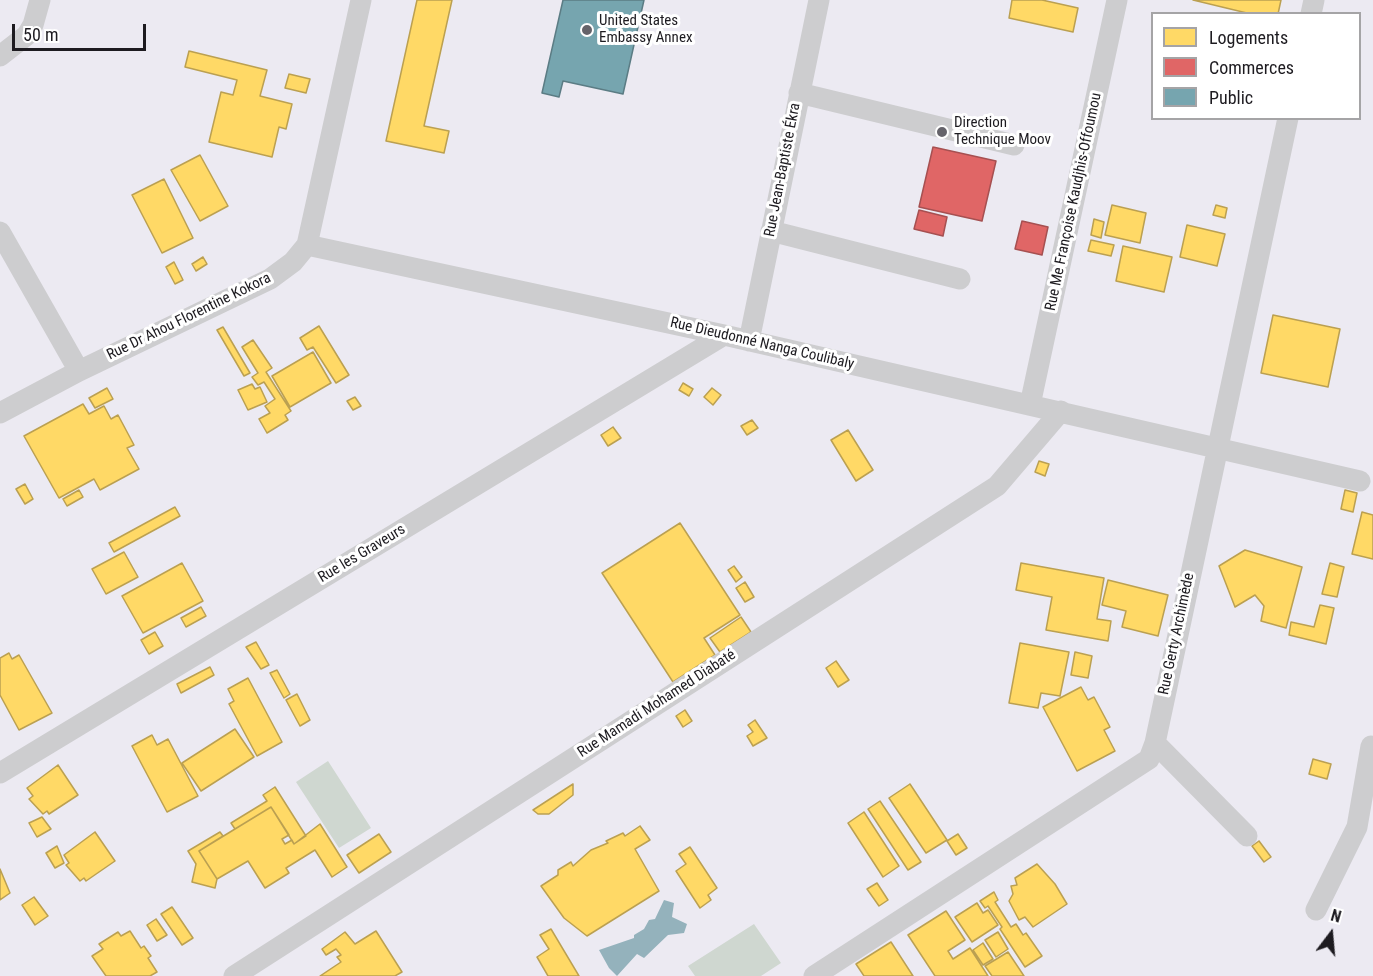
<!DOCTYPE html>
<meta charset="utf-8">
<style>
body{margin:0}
#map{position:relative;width:1373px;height:976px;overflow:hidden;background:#eceaf2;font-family:"Roboto Condensed",sans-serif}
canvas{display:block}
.legend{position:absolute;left:1151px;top:12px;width:210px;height:108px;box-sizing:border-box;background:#fff;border:2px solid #a5a4a6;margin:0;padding:8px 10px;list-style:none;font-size:18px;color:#1d1b20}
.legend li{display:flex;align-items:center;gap:12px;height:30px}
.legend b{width:30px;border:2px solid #a5a4a6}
.north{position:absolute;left:1301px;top:904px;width:60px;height:60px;-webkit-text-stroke:4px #fff;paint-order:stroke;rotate:16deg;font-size:16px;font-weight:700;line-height:24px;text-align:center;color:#1d1b20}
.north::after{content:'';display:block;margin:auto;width:21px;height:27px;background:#1d1b20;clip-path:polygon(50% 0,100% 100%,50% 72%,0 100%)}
.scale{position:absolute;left:12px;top:24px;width:134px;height:27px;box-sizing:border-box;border:3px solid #1d1b20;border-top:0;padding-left:8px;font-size:18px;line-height:21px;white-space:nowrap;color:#1d1b20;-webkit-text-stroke:4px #fff;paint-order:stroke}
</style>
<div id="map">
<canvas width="1373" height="976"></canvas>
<ul class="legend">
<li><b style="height:16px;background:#ffd966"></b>Logements</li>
<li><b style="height:16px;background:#e06666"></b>Commerces</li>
<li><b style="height:16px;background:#76a5af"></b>Public</li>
</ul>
<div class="north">N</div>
<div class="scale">50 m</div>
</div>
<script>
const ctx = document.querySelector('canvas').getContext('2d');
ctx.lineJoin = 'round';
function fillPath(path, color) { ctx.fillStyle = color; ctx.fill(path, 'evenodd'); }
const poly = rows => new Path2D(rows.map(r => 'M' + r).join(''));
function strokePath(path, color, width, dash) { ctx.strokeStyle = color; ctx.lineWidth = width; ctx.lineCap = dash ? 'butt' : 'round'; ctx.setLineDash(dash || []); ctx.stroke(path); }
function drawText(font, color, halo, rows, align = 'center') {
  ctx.font = font + ' "Roboto Condensed",sans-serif'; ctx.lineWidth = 6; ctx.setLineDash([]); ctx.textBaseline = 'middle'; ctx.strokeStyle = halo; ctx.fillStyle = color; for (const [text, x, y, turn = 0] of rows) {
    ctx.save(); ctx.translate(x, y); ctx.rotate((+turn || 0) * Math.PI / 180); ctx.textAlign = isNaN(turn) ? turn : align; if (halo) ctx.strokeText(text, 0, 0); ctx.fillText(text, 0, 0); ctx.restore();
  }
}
fillPath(poly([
 [328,761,371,828,339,848,296,782],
 [754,924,781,963,761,976,695,976,688,966]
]), '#cfd7d0');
fillPath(poly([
 [664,900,674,903,672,917,687,924,684,933,668,935,644,958,637,954,617,976,609,968,599,950,634,938,634,935,644,929,649,920,655,919]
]), '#94b2bc');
const homes = poly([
 [417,0,452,0,424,126,449,131,444,153,386,141,417,0],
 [1012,0,1042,0,1078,8,1073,32,1009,18,1012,0],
 [1193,0,1281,0,1278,14,1251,14,1193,0],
 [189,51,267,70,260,96,292,104,286,129,279,127,272,157,209,142,221,92,233,95,237,80,185,67,189,51],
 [289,74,310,79,306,93,285,88,289,74],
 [200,155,228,206,200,221,171,170,200,155],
 [164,179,193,238,162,253,132,195,164,179],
 [1112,205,1146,213,1140,243,1105,235,1112,205],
 [1216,205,1227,208,1225,218,1213,215,1216,205],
 [1094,219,1104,222,1101,238,1091,235,1094,219],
 [1187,225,1225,234,1217,266,1180,257,1187,225],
 [1091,240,1114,245,1111,256,1088,251,1091,240],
 [1123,246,1172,257,1164,292,1116,281,1123,246],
 [203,257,207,264,196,271,192,264,203,257],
 [174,262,183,280,175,284,166,267,174,262],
 [1273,315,1340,329,1328,387,1261,373,1273,315],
 [319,326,349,375,336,383,313,347,307,350,300,338,319,326],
 [223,327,250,373,244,376,217,330,223,327],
 [253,340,272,368,266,372,291,411,285,415,288,420,267,433,259,419,270,413,265,406,275,399,264,382,258,385,252,377,258,373,242,347,253,340],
 [313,352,331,383,290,407,272,376,313,352],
 [683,383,693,389,689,396,679,390,683,383],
 [252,384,255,389,260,387,267,402,248,410,238,390,252,384],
 [107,388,113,399,95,408,89,398,107,388],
 [712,388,721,395,713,405,704,397,712,388],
 [355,397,361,406,353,410,347,401,355,397],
 [83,404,89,414,104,406,111,419,118,415,134,445,127,448,139,469,100,490,94,479,59,498,24,436,83,404],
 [752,420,758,428,747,435,741,426,752,420],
 [613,427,621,438,608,446,601,435,613,427],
 [848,430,873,470,856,481,831,440,848,430],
 [1039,461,1049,464,1045,476,1035,472,1039,461],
 [25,484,33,499,25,504,16,489,25,484],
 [79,490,83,497,67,506,63,499,79,490],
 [1345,490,1357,493,1353,512,1341,509,1345,490],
 [175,507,180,516,114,552,109,543,175,507],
 [1362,512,1373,515,1373,559,1352,554,1362,512],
 [680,523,740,615,704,638,715,655,673,682,602,573,680,523],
 [1245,550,1302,567,1286,628,1261,621,1264,606,1255,595,1235,607,1219,566,1245,550],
 [124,552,138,577,106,594,92,569,124,552],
 [182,563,203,601,143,633,122,596,182,563],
 [1021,563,1104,578,1097,619,1111,621,1108,641,1046,630,1052,597,1016,590,1021,563],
 [1330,563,1344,567,1337,597,1322,594,1330,563],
 [734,566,742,577,736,582,728,570,734,566],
 [1108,580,1168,595,1158,636,1122,627,1126,611,1102,605,1108,580],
 [745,582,754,597,745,602,736,588,745,582],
 [1320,605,1334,608,1326,644,1289,635,1291,622,1314,627,1320,605],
 [201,607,206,616,186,627,181,618,201,607],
 [741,617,751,632,720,652,710,638,741,617],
 [155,632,163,646,149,654,141,640,155,632],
 [256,642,269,665,261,669,246,647,256,642],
 [1020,643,1069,652,1060,696,1041,693,1038,708,1009,703,1020,643],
 [1075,652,1092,656,1088,678,1071,675,1075,652],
 [9,653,12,659,19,655,52,713,19,730,0,695,0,658,9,653],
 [836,661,849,680,838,687,826,668,836,661],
 [210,667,214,675,181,693,177,684,210,667],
 [277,670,290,694,284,698,270,673,277,670],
 [248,678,282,742,257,756,229,704,234,701,228,689,248,678],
 [1081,687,1088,700,1094,697,1110,727,1104,730,1115,751,1077,771,1043,707,1081,687],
 [297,694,310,720,300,726,286,700,297,694],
 [685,710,692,721,683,727,676,716,685,710],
 [755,720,767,738,753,746,747,736,753,732,748,725,755,720],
 [235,729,254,757,201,791,182,763,235,729],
 [152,735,157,745,168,739,198,796,167,812,132,746,152,735],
 [1313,759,1331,764,1327,779,1309,774,1313,759],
 [58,765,78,795,49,814,47,811,43,814,29,799,33,796,27,788,58,765],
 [573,784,573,795,549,814,538,814,533,810,573,784],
 [910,784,947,840,926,853,889,798,910,784],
 [275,787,306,836,294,844,271,807,235,829,231,823,267,801,263,795,275,787],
 [880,801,921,862,908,870,868,809,880,801],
 [271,807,289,835,282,839,285,844,292,840,294,844,320,824,347,867,332,877,315,850,286,868,289,873,265,888,248,861,217,879,199,851,271,807],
 [864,812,899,866,883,877,848,823,864,812],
 [42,817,51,829,37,837,29,823,42,817],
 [640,826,650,840,635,849,659,891,587,936,564,918,541,886,558,875,558,870,571,862,573,866,591,850,608,843,606,841,623,833,625,836,640,826],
 [95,832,115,861,86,881,84,878,80,881,66,865,69,863,64,855,95,832],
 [220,832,223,836,199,851,217,879,215,888,192,882,196,864,188,851,220,832],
 [379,834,391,852,359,873,347,855,379,834],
 [958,834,967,848,956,855,947,841,958,834],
 [1259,841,1271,857,1264,862,1252,846,1259,841],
 [57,846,64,863,55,868,46,853,57,846],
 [690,847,717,888,708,895,711,900,700,908,676,871,686,864,679,854,690,847],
 [1037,864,1055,884,1067,904,1033,927,1025,917,1019,920,1009,901,1013,894,1011,886,1017,885,1015,878,1037,864],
 [0,869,10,893,0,900,0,869],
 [877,883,888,900,879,906,867,889,877,883],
 [994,892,998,900,995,902,1011,927,1016,924,1023,935,1026,933,1042,956,1025,967,1000,929,1002,927,988,906,985,908,980,901,994,892],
 [34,897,48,916,35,925,22,905,34,897],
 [977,903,983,913,988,910,998,925,972,942,955,917,977,903],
 [172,907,193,938,182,945,161,914,172,907],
 [946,911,965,940,948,951,953,959,970,948,988,976,935,976,908,935,946,911],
 [156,919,167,935,157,941,147,925,156,919],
 [551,929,579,976,548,976,537,957,549,949,540,935,551,929],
 [130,931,141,948,144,946,151,956,148,958,157,972,150,976,106,976,92,956,103,949,99,944,118,932,121,936,130,931],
 [376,931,402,972,395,976,320,976,341,962,337,957,341,955,336,949,326,955,322,949,345,932,355,944,376,931],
 [998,932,1008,949,996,957,985,940,998,932],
 [891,942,913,976,864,976,856,964,891,942],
 [983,943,993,959,983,965,973,950,983,943],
 [1008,952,1024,976,992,976,985,966,1008,952]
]);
fillPath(homes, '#ffd966');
strokePath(homes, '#bba051', 1.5);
const shops = poly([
 [933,147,996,161,982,221,919,207,933,147],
 [919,210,947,217,943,236,914,229,919,210],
 [1022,221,1048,227,1042,255,1015,249,1022,221]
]);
fillPath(shops, '#e06666');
strokePath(shops, '#a65051', 1.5);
const public = poly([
 [563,0,644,0,623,94,563,81,559,97,542,93,563,0]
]);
fillPath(public, '#76a5af');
strokePath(public, '#5b7c84', 1.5);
strokePath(poly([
 [1311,14,1314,0],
 [0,56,27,35,33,25,40,0],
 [799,93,1014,145],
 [771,231,960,279],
 [0,232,79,371],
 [307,245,724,335,1360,481],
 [749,341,819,0],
 [1030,405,1117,0],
 [0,413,79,371,270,279,293,262,307,245,361,0],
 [1155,743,1247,836],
 [0,773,724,335],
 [1316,910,1357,827,1371,746],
 [234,976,997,486,1061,411],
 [814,976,1149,759,1155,743,1288,118]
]), '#cdcdcf', 21);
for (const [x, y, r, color] of [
 [587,30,6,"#65636a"],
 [942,132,6,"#65636a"]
]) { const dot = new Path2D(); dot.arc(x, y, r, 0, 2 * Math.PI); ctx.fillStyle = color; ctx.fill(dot); strokePath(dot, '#fff', 2); }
drawText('15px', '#1d1b20', '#fff', [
 ["United States",599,21],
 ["Embassy Annex",599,38],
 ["Direction",954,123],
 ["Technique Moov",954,140]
], 'left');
drawText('15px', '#1d1b20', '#fff', [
 ["Rue Jean-Baptiste Ékra",783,170,-79],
 ["Rue Me Françoise Kaudjhis-Offoumou",1074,202,-78],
 ["Rue Dr Ahou Florentine Kokora",189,317,-26],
 ["Rue Dieudonné Nanga Coulibaly",762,344,13],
 ["Rue les Graveurs",362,554,-31],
 ["Rue Gerty Archimède",1177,634,-78],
 ["Rue Mamadi Mohamed Diabaté",657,704,-33]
]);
</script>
